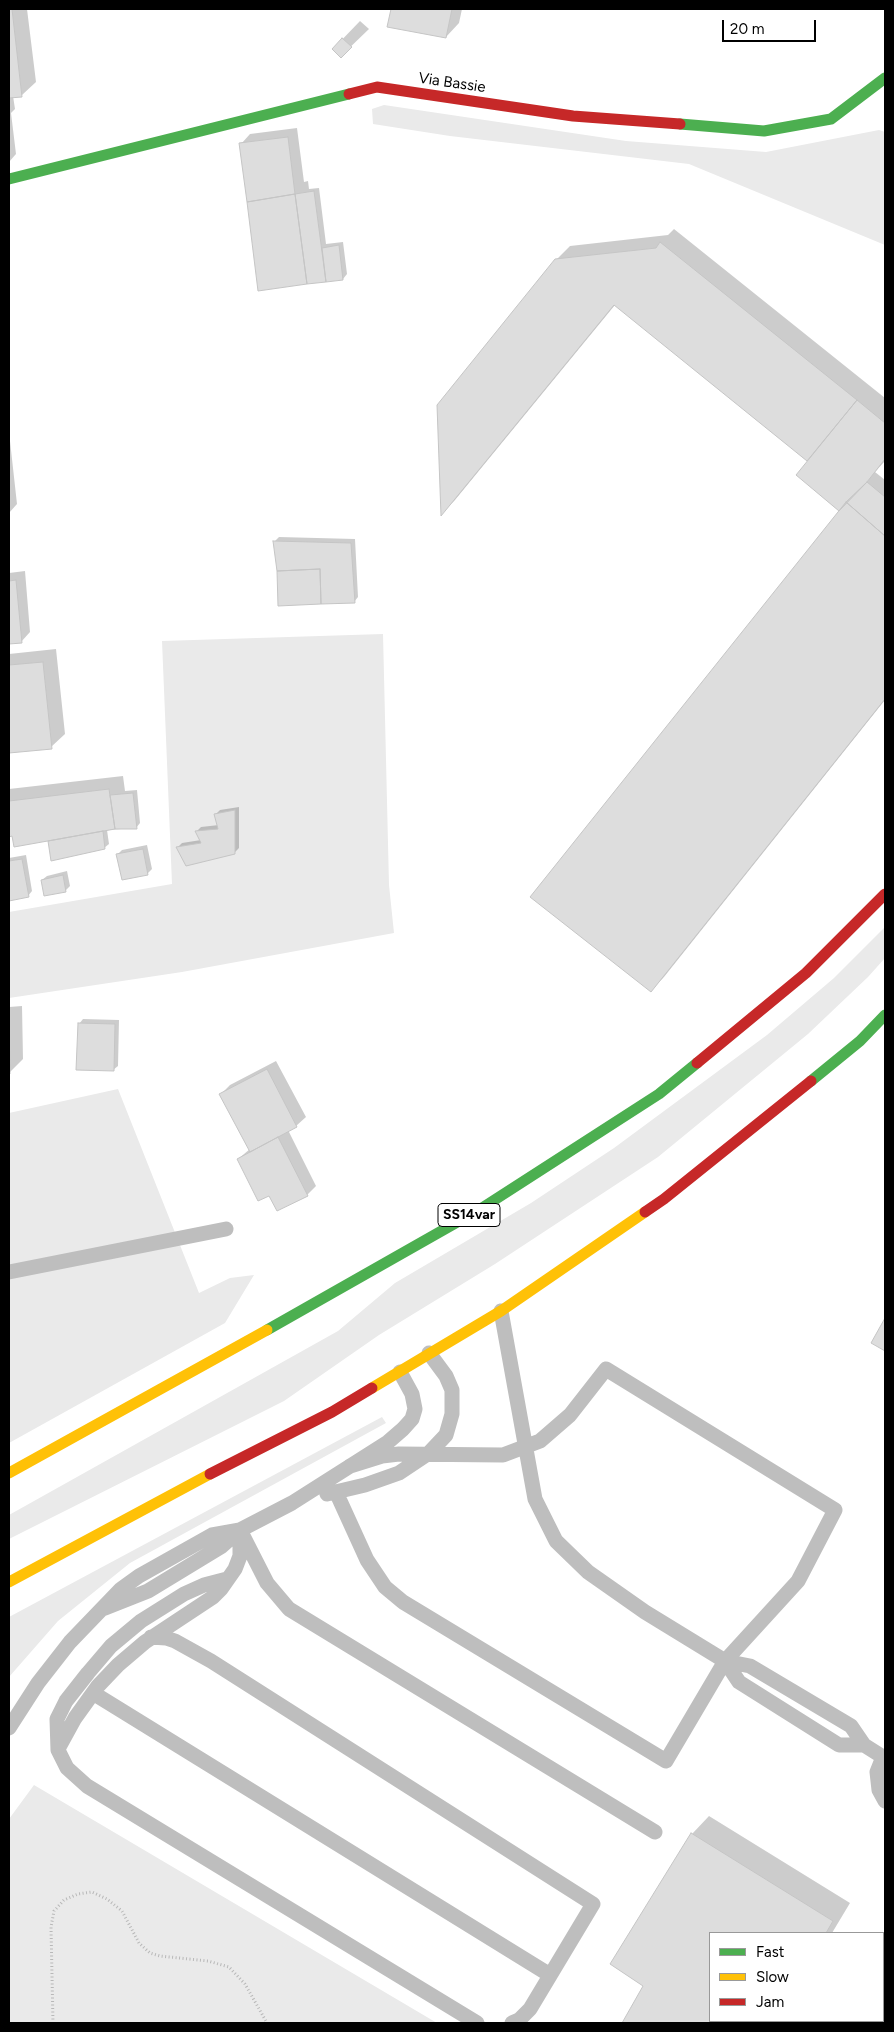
<!DOCTYPE html>
<style>
body{margin:0}
#map{position:relative;width:894px;height:2032px;overflow:hidden;background:#fff;font-family:Figtree,sans-serif}
canvas{display:block}
.frame{position:absolute;inset:0;border:10px solid #000;pointer-events:none}
.legend{position:absolute;left:709px;top:1932px;width:175px;height:90px;box-sizing:border-box;background:#fff;border:1px solid #999;margin:0;padding:6px 9px;list-style:none;font-size:15px;color:#000}
.legend li{display:flex;align-items:center;gap:10px;height:25px}
.legend b{width:25px;border:1px solid #999}
.scale{position:absolute;left:722px;top:20px;width:94px;height:22px;box-sizing:border-box;border:2px solid #000;border-top:0;padding-left:6px;font-size:15px;line-height:18px;white-space:nowrap;color:#000;-webkit-text-stroke:4px #fff;paint-order:stroke}
</style>
<div id="map">
<canvas width="894" height="2032"></canvas>
<div class="frame"></div>
<ul class="legend">
<li><b style="height:6px;background:#4caf50"></b>Fast</li>
<li><b style="height:6px;background:#ffc107"></b>Slow</li>
<li><b style="height:6px;background:#c62828"></b>Jam</li>
</ul>
<div class="scale">20 m</div>
</div>
<script>
const ctx = document.querySelector('canvas').getContext('2d');
ctx.lineJoin = 'round';
function fillPath(path, color) { ctx.fillStyle = color; ctx.fill(path, 'evenodd'); }
const poly = rows => new Path2D(rows.map(r => 'M' + r).join(''));
function strokePath(path, color, width, dash) { ctx.strokeStyle = color; ctx.lineWidth = width; ctx.lineCap = dash ? 'butt' : 'round'; ctx.setLineDash(dash || []); ctx.stroke(path); }
function drawText(font, color, halo, rows, align = 'center') {
  ctx.font = font + ' Figtree,sans-serif'; ctx.lineWidth = 4; ctx.setLineDash([]); ctx.textBaseline = 'middle'; ctx.strokeStyle = halo; ctx.fillStyle = color; for (const [text, x, y, turn = 0] of rows) {
    ctx.save(); ctx.translate(x, y); ctx.rotate((+turn || 0) * Math.PI / 180); ctx.textAlign = isNaN(turn) ? turn : align; if (halo) ctx.strokeText(text, 0, 0); ctx.fillText(text, 0, 0); ctx.restore();
  }
}
fillPath(poly([
 [384,105,626,141,766,152,879,130,885,132,885,245,689,164,450,136,373,124,372,109],
 [383,634,389,885,394,933,182,972,9,998,9,912,172,884,162,641],
 [885,927,885,958,868,977,808,1034,658,1157,495,1264,379,1335,284,1401,9,1539,9,1515,338,1331,395,1283,531,1203,614,1148,767,1035,834,978],
 [118,1089,199,1293,230,1278,254,1275,225,1323,9,1443,9,1113],
 [382,1417,386,1423,130,1563,58,1621,9,1677,9,1617],
 [34,1785,437,2023,9,2023,9,1819]
]), '#eaeaea');
fillPath(poly([
 [9,9,27,9,36,82,22,95,13,96,15,109,11,113,16,154,9,162],
 [392,9,462,9,459,23,446,37,389,26],
 [360,21,369,29,341,56,333,49],
 [297,128,304,182,308,181,309,189,319,188,326,244,343,242,347,274,343,279,308,283,241,144,250,134],
 [674,229,885,398,885,461,875,472,885,480,885,700,664,977,651,990,840,510,809,461,615,305,455,500,442,513,556,260,570,246,668,235],
 [9,441,10,441,17,504,9,513],
 [279,537,355,539,358,597,354,602,278,571,275,541],
 [25,571,30,632,21,642,9,643,9,573],
 [56,649,65,734,51,747,9,752,9,654],
 [123,776,125,791,137,790,140,823,136,828,107,830,109,844,104,848,52,859,49,840,9,836,9,789],
 [239,807,239,848,234,853,178,847,182,843,201,840,197,831,201,827,219,825,216,814,220,810],
 [147,845,152,869,147,874,118,854,122,850],
 [26,855,32,891,28,896,9,899,9,858],
 [67,871,70,886,65,891,42,880,47,876],
 [22,1006,23,1059,9,1073,9,1007],
 [83,1019,119,1020,118,1066,113,1070,79,1024],
 [276,1061,306,1117,296,1126,288,1130,316,1186,307,1195,269,1194,238,1159,250,1149,221,1094,230,1085],
 [709,1816,850,1903,832,1933,710,1933,710,2021,779,2021,778,2023,623,2023,644,1985,692,1834],
 [885,2001,885,2023,872,2023,873,2021,883,2021,883,2005]
]), '#0003');
const building = poly([
 [9,9,12,9,22,97,9,98,9,9],
 [391,9,452,9,446,38,387,27,391,9],
 [342,38,352,47,341,58,332,49,342,38],
 [288,137,295,194,247,202,239,143,288,137],
 [314,191,326,282,307,284,295,194,314,191],
 [295,194,307,284,258,291,247,202,295,194],
 [660,242,857,400,807,461,614,305,441,516,437,405,555,259,656,248,660,242],
 [339,245,343,280,326,282,322,248,339,245],
 [857,400,885,423,885,459,867,482,839,511,796,475,857,400],
 [867,482,885,497,885,536,846,502,867,482],
 [846,502,885,536,885,699,651,992,530,897,846,502],
 [273,541,351,543,355,603,321,604,320,569,277,571,273,541],
 [320,569,321,604,278,606,277,571,320,569],
 [16,580,22,643,9,644,9,581,16,580],
 [43,662,52,749,9,753,9,665,43,662],
 [109,789,115,829,14,847,12,836,9,837,9,801,109,789],
 [133,793,137,829,115,829,110,795,133,793],
 [235,810,235,854,186,866,176,847,201,843,195,831,218,829,214,814,235,810],
 [103,831,105,849,51,861,48,841,103,831],
 [143,849,148,875,122,880,116,854,143,849],
 [22,859,29,897,9,901,9,861,22,859],
 [63,875,66,892,44,896,41,880,63,875],
 [9,1019,10,1074,9,1074,9,1019],
 [78,1023,115,1024,114,1071,76,1070,78,1023],
 [267,1069,297,1127,250,1152,219,1094,267,1069],
 [278,1137,308,1196,277,1211,269,1196,258,1201,237,1159,278,1137],
 [885,1318,885,1351,871,1343,885,1318],
 [691,1833,833,1921,826,1933,710,1933,710,2021,774,2021,772,2023,622,2023,643,1986,610,1964,691,1833],
 [885,1999,885,2023,870,2023,872,2021,883,2021,883,2003,885,1999]
]);
fillPath(building, '#ddd');
strokePath(building, '#c5c5c5', 1);
strokePath(poly([
 [53,2023,51,1927,54,1911,64,1900,78,1894,92,1892,107,1899,122,1911,139,1943,150,1953,160,1956,208,1961,229,1967,245,1984,267,2023]
]), '#b8b8b8', 3, [1, 2.5]);
strokePath(poly([
 [9,1272,226,1229],
 [501,1311,535,1499,556,1541,588,1572,645,1612,725,1661,750,1666,851,1726,864,1745,883,1757,877,1772,879,1790,885,1801],
 [336,1492,367,1560,385,1587,403,1602,666,1761,725,1661,798,1581,835,1510,606,1369,570,1415,540,1441,503,1455,399,1454,382,1456,350,1466],
 [327,1494,365,1485,399,1473,429,1453,446,1435,452,1414,452,1390,446,1376,429,1353],
 [240,1530,267,1583,289,1609,655,1832],
 [227,1579,204,1585,184,1594,141,1621,111,1646,88,1673,66,1701,57,1719,58,1750,67,1768,87,1786,477,2023],
 [105,1608,148,1591,222,1546,240,1530,292,1503,388,1442,403,1429,412,1419,415,1409,412,1394,400,1372],
 [151,1637,166,1638,175,1641,211,1661,593,1904,530,2009,519,2020,512,2023],
 [725,1661,739,1682,839,1745,864,1745],
 [93,1693,550,1975],
 [9,1728,38,1683,70,1642,121,1589,139,1576,212,1535,240,1530],
 [58,1749,75,1718,98,1686,118,1665,145,1642,213,1597,221,1589,235,1569,240,1556,240,1534],
 [883,1966,885,1962],
 [845,2023,847,2021]
]), '#bebebe', 15);
strokePath(poly([
 [680,124,764,131,831,119,885,78],
 [9,179,349,94],
 [811,1081,860,1041,885,1015],
 [267,1330,482,1208,659,1094,697,1063]
]), '#4caf50', 11);
strokePath(poly([
 [372,1388,501,1311,645,1212],
 [9,1473,267,1330],
 [9,1582,210,1474]
]), '#ffc107', 11);
strokePath(poly([
 [349,94,377,87,573,116,680,124],
 [697,1063,806,973,885,894],
 [645,1212,664,1199,811,1081],
 [210,1474,332,1412,372,1388]
]), '#c62828', 11);
for (const [x, y, w] of [
 [469,1215,62]
]) { const box = new Path2D(); box.roundRect(x - w / 2, y - 11.5, w, 23, 4); ctx.fillStyle = '#fff'; ctx.fill(box); strokePath(box, '#000', 1); }
drawText('bold 14px', '#000', null, [
 ["SS14var",469,1215]
]);
drawText('15px', '#000', '#fff', [
 ["Via Bassie",452,83,8]
]);
</script>
